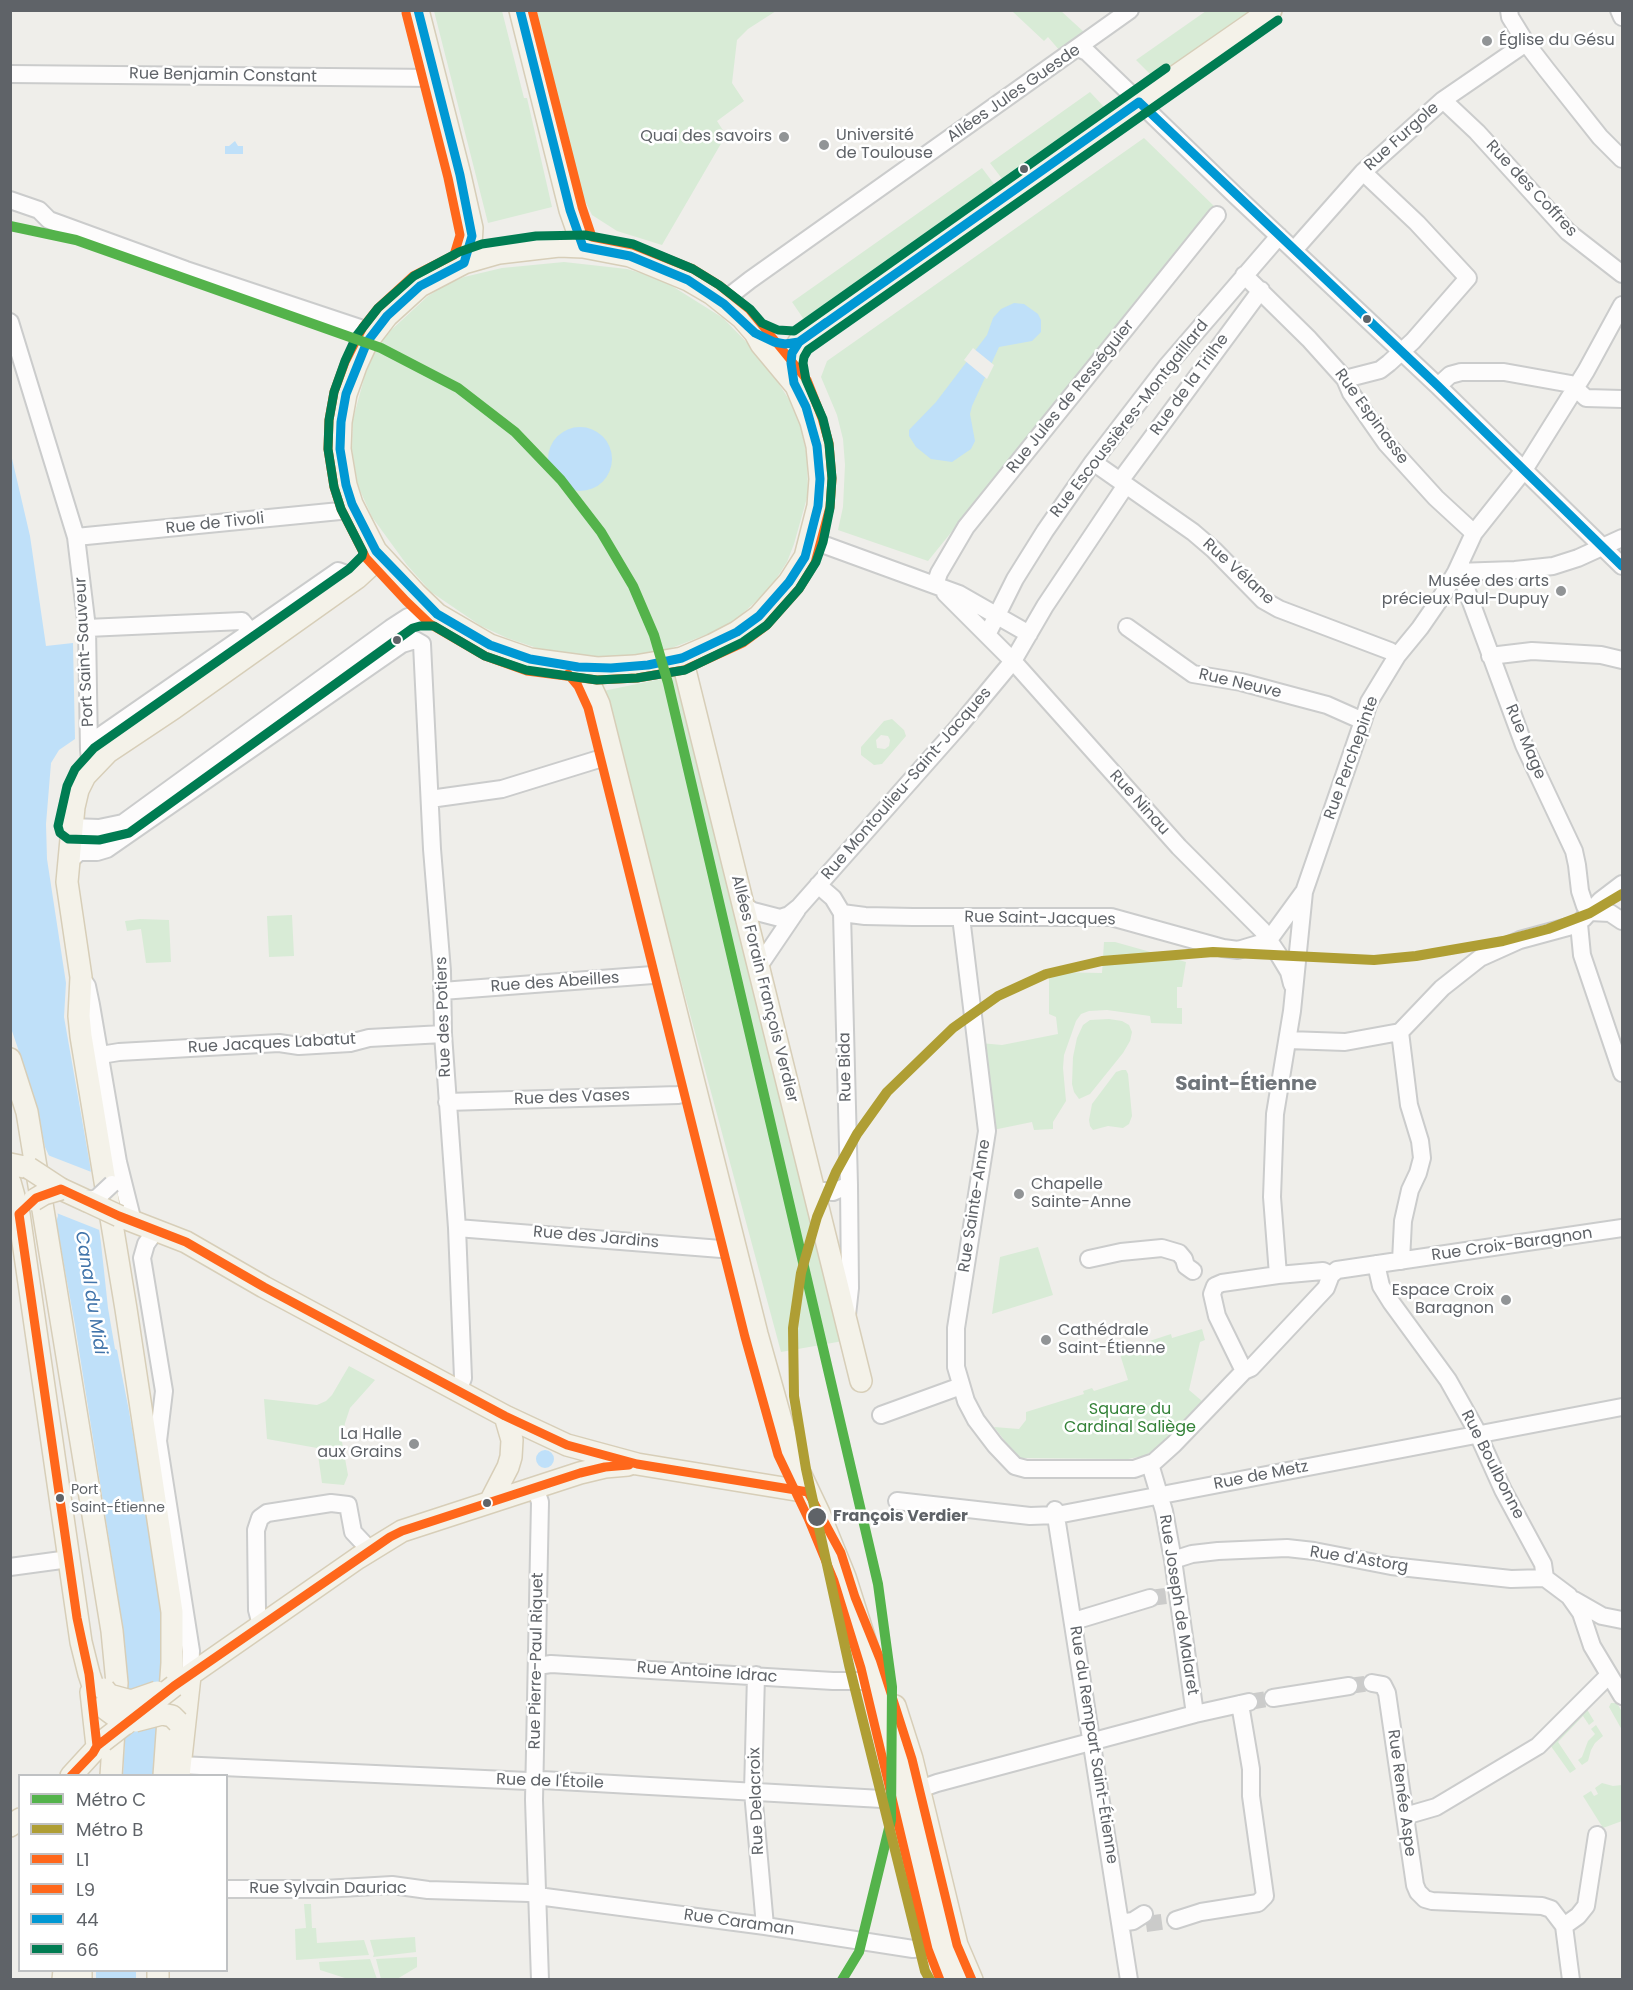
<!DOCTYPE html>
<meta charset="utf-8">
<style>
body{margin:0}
#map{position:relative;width:1633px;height:1990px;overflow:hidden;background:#efeeea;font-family:Poppins,sans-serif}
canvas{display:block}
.frame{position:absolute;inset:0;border:12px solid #5f6368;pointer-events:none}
.legend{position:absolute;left:18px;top:1774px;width:210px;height:198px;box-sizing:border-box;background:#fff;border:2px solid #bfc1c3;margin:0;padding:8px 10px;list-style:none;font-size:18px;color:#5f6368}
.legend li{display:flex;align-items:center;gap:12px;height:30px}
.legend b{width:30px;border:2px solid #bfc1c3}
</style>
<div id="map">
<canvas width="1633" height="1990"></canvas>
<div class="frame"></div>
<ul class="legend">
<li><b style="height:8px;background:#54b34b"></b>Métro C</li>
<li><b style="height:8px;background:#af9e34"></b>Métro B</li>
<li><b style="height:8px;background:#ff671b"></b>L1</li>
<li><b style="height:8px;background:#ff671b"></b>L9</li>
<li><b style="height:8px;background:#0098d4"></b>44</li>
<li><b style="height:8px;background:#007c52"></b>66</li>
</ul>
</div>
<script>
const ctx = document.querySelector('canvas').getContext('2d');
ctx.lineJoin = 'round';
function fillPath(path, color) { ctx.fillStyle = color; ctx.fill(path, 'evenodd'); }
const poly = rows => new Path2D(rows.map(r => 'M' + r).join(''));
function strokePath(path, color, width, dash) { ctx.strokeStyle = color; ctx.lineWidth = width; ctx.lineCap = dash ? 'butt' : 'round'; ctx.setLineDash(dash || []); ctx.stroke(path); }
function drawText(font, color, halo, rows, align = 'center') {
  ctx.font = font + ' Poppins,sans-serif'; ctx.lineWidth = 5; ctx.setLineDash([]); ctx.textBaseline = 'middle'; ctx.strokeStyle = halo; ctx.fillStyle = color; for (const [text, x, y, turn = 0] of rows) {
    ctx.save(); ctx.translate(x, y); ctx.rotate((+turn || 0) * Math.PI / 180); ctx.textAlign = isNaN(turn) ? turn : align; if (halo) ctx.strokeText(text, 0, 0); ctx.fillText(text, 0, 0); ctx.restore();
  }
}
fillPath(poly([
 [434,11,502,11,524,98,527,98,552,207,488,223],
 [534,11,776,11,748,29,737,40,732,83,744,101,717,121,726,135,662,245,617,231,592,215,579,189],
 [1012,11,1061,11,1085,33,1060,51,1048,37,1044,41],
 [1206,11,1259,11,1158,82,1136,60],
 [1090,92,1105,108,1003,180,990,163],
 [1144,138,1215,207,928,561,838,530,843,507,845,465,843,439,837,415,821,377,827,361],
 [982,168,1000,192,809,327,792,302],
 [564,262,627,269,648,275,672,286,723,318,762,358,792,404,800,423,807,456,808,494,794,544,787,562,774,582,763,595,742,614,721,629,669,649,639,655,602,658,546,651,507,638,481,626,431,592,407,565,372,517,358,486,352,449,353,419,365,375,376,349,388,333,428,296,447,284,464,277,502,268],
 [676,676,843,1341,781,1352,603,691],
 [892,719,904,730,906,736,882,764,874,765,861,755,861,747,884,721],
 [881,735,888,736,890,740,889,746,885,749,877,748,876,740],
 [292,915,294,956,269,957,267,916],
 [140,919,169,920,171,962,146,963,141,929,127,931,125,921],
 [1104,942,1115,942,1186,962,1182,987,1177,987,1177,1008,1182,1008,1182,1024,1151,1023,1150,1016,1107,1010,1089,1011,1081,1014,1076,1021,1064,1055,1063,1068,1066,1101,1053,1122,1053,1129,1034,1130,1032,1122,993,1130,980,1043,1002,1045,1058,1034,1056,1017,1049,1014,1049,972,1102,973],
 [1109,1019,1122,1021,1129,1025,1132,1032,1130,1041,1123,1053,1090,1094,1079,1099,1074,1092,1072,1084,1073,1057,1077,1038,1083,1025,1090,1020],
 [1122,1070,1126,1070,1128,1074,1132,1116,1129,1124,1123,1128,1108,1126,1093,1130,1090,1126,1089,1120,1092,1104,1116,1072],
 [1038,1247,1053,1295,992,1314,1000,1257],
 [1202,1329,1205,1340,1200,1342,1189,1390,1202,1401,1157,1448,1144,1456,1128,1459,1018,1458,994,1427,1019,1429,1026,1420,1026,1412,1084,1394,1083,1391,1092,1388,1094,1391,1128,1380,1119,1351,1171,1334,1172,1338],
 [349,1366,375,1380,350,1408,345,1423,342,1442,348,1475,344,1485,322,1483,317,1448,267,1439,264,1399,317,1405,326,1401,332,1395],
 [1611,1703,1617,1703,1622,1712,1622,1730,1609,1707],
 [1585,1706,1594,1721,1589,1725,1583,1716,1558,1742,1576,1769,1570,1773,1548,1742],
 [1596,1725,1603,1736,1595,1743,1591,1750,1588,1761,1582,1765,1578,1760,1582,1757,1588,1741,1595,1734,1591,1729],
 [1602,1783,1613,1786,1622,1785,1622,1821,1603,1828,1583,1796,1591,1791,1594,1796,1598,1794,1595,1788],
 [304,1904,311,1904,312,1928,316,1928,317,1943,364,1940,369,1955,296,1960,295,1929,306,1928],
 [415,1937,416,1952,373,1957,374,1954,370,1940],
 [417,1957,417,1967,397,1979,381,1979,376,1959],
 [370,1959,377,1979,348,1979,320,1970,319,1962]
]), '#d8ebd6');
fillPath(poly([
 [235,141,238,146,243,146,243,154,225,154,225,146,229,146],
 [1014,303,1024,304,1038,314,1041,320,1041,332,1032,341,999,347,972,406,970,414,975,441,971,449,952,462,931,459,916,447,909,436,909,430,936,402,987,335,993,318,1001,309],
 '548 459a32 32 0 1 1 64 0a32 32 0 1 1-64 0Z',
 [10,450,30,536,46,646,73,643,75,739,59,750,51,763,46,824,47,859,66,983,64,1017,90,1165,101,1243,108,1308,115,1349,117,1350,129,1411,162,1605,163,1629,157,1775,123,1775,128,1689,125,1647,117,1590,75,1325,56,1222,58,1216,50,1158,45,1147,34,1096,11,1028],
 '536 1459a9 9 0 1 1 18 0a9 9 0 1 1-18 0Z',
 [96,1971,136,1971,136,1979,96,1979]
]), '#bfe0f9');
fillPath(poly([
 [973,348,994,365,987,379,964,360],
 [45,1154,94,1173,102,1231,54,1212]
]), '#efeeea');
strokePath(poly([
 [1150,1598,1166,1596],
 [1349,1686,1372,1683],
 [1249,1702,1273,1698],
 [1146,1924,1176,1920]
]), '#cbcbca', 16, [16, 8]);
const minor = poly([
 [1509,10,1510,17,1526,43,1546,69,1600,137,1622,159],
 [1619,10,1622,17],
 [1078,48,1087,52,1139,102,1235,195,1438,386,1622,566],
 [10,74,435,78],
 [1443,100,1477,132,1568,232,1622,274],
 [10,200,39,210,49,220,186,270,360,328,373,334],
 [1294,250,1363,172,1443,100,1526,43],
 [1244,275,1309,339,1345,379,1351,393,1386,443,1436,498,1474,533],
 [724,304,732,294,750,280,1130,10],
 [10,322,76,537,87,628,89,750,91,767],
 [1345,379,1380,370,1389,363,1413,341,1468,278,1417,223,1363,172],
 [1438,386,1450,375,1461,372,1504,372,1571,384,1586,398,1622,399],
 [1093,462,1193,532,1214,550,1263,600,1279,609,1390,651,1397,656],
 [1120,481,1261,290],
 [1126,485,1045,606,1013,661,987,635,1015,579,1045,531,1093,462,1166,367,1279,236],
 [76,537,340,511,352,504],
 [811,540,959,594,1029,634],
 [1456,572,1464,583,1524,745,1574,851,1577,865,1580,891,1585,906,1590,912],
 [1456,572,1515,570,1553,566,1578,558,1622,538],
 [935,585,939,573,966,527,1217,215],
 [945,593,987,635],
 [1127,627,1193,674,1241,682,1293,696,1327,705,1363,721],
 [87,628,242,621,251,632],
 [1490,656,1532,651,1601,655,1622,660],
 [90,740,100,736,338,571,357,578],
 [430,799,502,789,612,755],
 [70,827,99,828,123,823,391,628,408,617,418,614,437,614],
 [68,862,79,852,97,852,107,849,402,644,415,640,422,644,432,849,442,971,443,1034,457,1228,463,1378,459,1389],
 [743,905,753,911,780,918,789,915,799,907,959,726,1013,661,1179,847,1262,930,1280,957,1289,972,1292,984],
 [1590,912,1610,913,1622,921],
 [842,913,865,916,913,917,1111,917,1223,948,1238,950,1268,941],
 [961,917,987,1131,956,1328,956,1367,966,1401,976,1420,995,1445,1015,1466,1026,1469,1134,1469,1154,1462,1174,1444,1244,1371,1251,1368,1326,1288,1331,1275,1337,1270,1622,1228],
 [1583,919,1601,900,1622,884],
 [1579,924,1582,955,1622,1073],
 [1268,941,1303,893],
 [759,966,797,910],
 [83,980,87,986,91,1005,118,1162,133,1222],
 [442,991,666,974],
 [1400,1032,1409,1105,1420,1141,1422,1158,1418,1173,1410,1190,1403,1221,1401,1261],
 [1288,1040,1345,1042,1400,1032,1442,988,1480,958,1520,940,1579,924],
 [101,1055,119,1052,279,1043,299,1046,350,1043,369,1038,443,1034],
 [447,1102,678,1095,696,1091],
 [814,1190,833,1192,849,1185,842,913,833,898,818,885],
 [457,1228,721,1249,736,1247],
 [156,1230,146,1244,142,1258,164,1391,158,1441,191,1651,190,1676],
 [1089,1259,1121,1252,1162,1248,1179,1253,1184,1259,1186,1266,1193,1271],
 [1376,1264,1381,1286,1391,1302,1448,1380,1475,1428,1503,1490,1543,1564,1545,1578,1569,1596,1581,1613,1592,1646,1622,1696],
 [1278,1275,1272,1197,1275,1114,1292,1011,1304,892,1363,721,1369,702,1397,656,1420,628,1440,599,1456,572,1474,533,1524,470,1586,371,1622,305],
 [847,1315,850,1288,849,1185],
 [1244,1371,1217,1316,1212,1294,1215,1286,1222,1283,1278,1275,1323,1271,1331,1275],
 [881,1415,961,1386],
 [1150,1464,1164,1511,1173,1560,1195,1714],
 [535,1487,540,1502,534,1800,540,1980],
 [897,1501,1030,1516,1057,1515,1622,1407],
 [1055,1510,1129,1980],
 [1173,1560,1192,1554,1218,1551,1287,1548,1314,1551,1391,1566,1511,1579,1545,1578],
 [10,1567,69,1559],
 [1574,1600,1602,1616,1622,1620],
 [1074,1621,1150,1598],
 [261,1625,257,1610,256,1530,260,1518,267,1513,331,1503,348,1505,353,1532,370,1550],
 [537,1666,551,1664,833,1681,877,1681],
 [756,1675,753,1792,765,1926],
 [1372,1683,1383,1685,1387,1693,1415,1885,1418,1892,1425,1899,1432,1901,1542,1906,1551,1909,1564,1926,1571,1980],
 [1273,1698,1349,1686],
 [179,1765,528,1781,542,1780,882,1799,903,1795,937,1783,1195,1714,1249,1702],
 [1405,1816,1436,1807,1538,1746,1609,1675],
 [226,1889,324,1889,392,1885,428,1890,529,1893,545,1897,765,1926,913,1949,940,1946],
 [1176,1920,1201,1912,1258,1903,1265,1896,1251,1796,1251,1769,1240,1704],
 [1120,1923,1133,1921,1144,1914],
 [1564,1926,1578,1916,1586,1906,1597,1835]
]);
const major = poly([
 [418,10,460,175,472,228,471,245,464,263],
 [520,10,570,210,583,247],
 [559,246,583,247,630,256,688,280,712,294,742,318,755,333,761,344,796,386,811,422,817,446,820,479,818,506,805,557,789,582,759,616,737,632,712,645,682,658,635,666,597,668,530,659,490,645,437,614,415,593,376,551,352,504,346,485,340,449,341,422,346,394,356,366,367,342,387,316,420,286,464,263,499,253,559,246],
 [794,383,791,363,792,353,799,342,1114,119,1271,10],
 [682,658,861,1381],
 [578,667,588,680,599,704,757,1334,790,1452,819,1513,845,1577,873,1665,940,1946,953,1980],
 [10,1059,27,1112,112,1631,117,1683,111,1776],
 [10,1164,29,1168],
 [10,1182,19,1214,81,1642,89,1674,97,1698,103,1707],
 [61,1189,87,1201],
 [119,1216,186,1242,264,1287,505,1416,567,1445,637,1464,808,1492],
 [490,1502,508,1467,511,1457,512,1440,505,1416],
 [174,1686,358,1558,402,1531,580,1473,605,1467,628,1465],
 [91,1692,97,1746],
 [895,1706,912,1759,957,1945,972,1980],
 [71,1776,103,1741],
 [164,1776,172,1663,172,1612,126,1309,81,1036,79,1016,81,977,67,882,74,807,78,790,85,776,108,752,174,708,357,578,369,567,376,551],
 [179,1776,190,1676],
 [10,1826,20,1819],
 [63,1980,64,1970],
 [81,1980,81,1970],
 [158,1980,158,1970]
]);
strokePath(minor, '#cbcccc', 20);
strokePath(major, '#d7ceb8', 24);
strokePath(minor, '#fdfcfc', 16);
strokePath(major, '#f4f2e9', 21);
const minorBridge = poly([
 [87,1201,97,1198,112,1184]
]);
const majorBridge = poly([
 [29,1168,61,1189],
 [34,1200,44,1194,61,1189],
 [87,1201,119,1216],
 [104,1689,109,1695,131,1701,157,1692],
 [103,1707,126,1724],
 [135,1721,162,1714,172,1716,178,1722],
 [103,1741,174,1686]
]);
strokePath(minorBridge, '#cbcccc', 20, []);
strokePath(majorBridge, '#d7ceb8', 24, []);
strokePath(minorBridge, '#fdfcfc', 16);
strokePath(majorBridge, '#f4f2e9', 21);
strokePath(poly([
 [19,1214,36,1198,61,1189,119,1216,186,1242,264,1287,505,1416,567,1445,637,1464,808,1492],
 [19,1214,77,1618,89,1674,97,1746],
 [808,1492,841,1553,855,1597,880,1659,912,1759,957,1945,972,1980],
 [71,1776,93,1753,97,1746,174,1686,390,1537,402,1531,580,1473,605,1467,629,1465]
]), '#ff671b', 9);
strokePath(poly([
 [406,13,448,178,460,235,454,255,413,276,378,308,363,327,345,362,334,392,329,420,328,449,334,487,341,509,366,558,406,601,430,624,485,656,527,671,597,680,637,678,684,670,743,643,766,626,799,589,815,563,830,507,832,479,829,443,822,418,807,380,749,309,719,285,693,269,633,245,592,237,582,207,532,10],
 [568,674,578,686,588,708,745,1337,778,1455,808,1518,834,1581,861,1668,928,1949,940,1980]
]), '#ff671b', 9);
strokePath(poly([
 [418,10,460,175,472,236,464,263,420,286,387,316,367,342,346,394,341,422,340,449,346,485,352,504,376,551,437,614,490,645,530,659,578,667,611,668,648,665,682,658,737,632,759,616,789,582,805,557,818,506,820,479,817,446,806,407,794,383,791,363,792,353,799,342,1139,102],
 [520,10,570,210,583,247,630,256,688,280,724,304,755,333,774,342,785,344,799,342,827,322],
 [1139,102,1438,386,1622,566]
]), '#0098d4', 9);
strokePath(poly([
 [1166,68,794,331,778,330,762,323,750,309,719,285,693,269,633,244,585,235,536,236,482,244,459,252,414,276,378,308,357,335,345,361,334,392,329,420,328,449,334,487,341,509,363,552,362,556,349,569,94,748,75,769,67,786,58,826,60,833,68,839,99,840,129,833,413,628,420,626,434,626,485,656,526,670,597,680,637,678,685,670,743,642,767,625,799,589,816,562,823,542,830,508,832,478,829,444,823,419,806,380,803,363,804,357,808,350,1278,20]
]), '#007c52', 9);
strokePath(poly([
 [10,226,76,240,381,348,458,388,515,432,561,480,601,532,633,586,654,635,668,683,878,1584,892,1687,891,1820,859,1952,842,1980]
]), '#54b34b', 10);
strokePath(poly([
 [930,1980,925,1971,849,1665,806,1469,794,1396,793,1328,801,1273,817,1217,836,1172,857,1134,887,1092,953,1028,998,996,1046,974,1102,961,1213,952,1374,960,1416,956,1503,941,1548,929,1590,913,1622,894]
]), '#af9e34', 10);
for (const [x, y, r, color] of [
 [1487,41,6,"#919496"],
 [784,137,6,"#919496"],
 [824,145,6,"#919496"],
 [1024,169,5,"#5f6368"],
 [1367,319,5,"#5f6368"],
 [1561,591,6,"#919496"],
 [397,640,5,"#5f6368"],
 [1019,1194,6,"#919496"],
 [1506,1300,6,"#919496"],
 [1046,1340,6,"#919496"],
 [414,1444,6,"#919496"],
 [60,1498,5,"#5f6368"],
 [487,1503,5,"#5f6368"],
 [817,1517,10,"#5f6368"]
]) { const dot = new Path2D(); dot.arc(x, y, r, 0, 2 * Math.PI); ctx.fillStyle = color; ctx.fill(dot); strokePath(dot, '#fff', 2); }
drawText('14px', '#5f6368', '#fff', [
 ["Port",71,1490],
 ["Saint-Étienne",71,1508]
], 'left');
drawText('16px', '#5f6368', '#fff', [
 ["Église du Gésu",1499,41],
 ["Université",836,136],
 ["de Toulouse",836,154],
 ["Quai des savoirs",772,137,"right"],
 ["Musée des arts",1549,582,"right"],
 ["précieux Paul-Dupuy",1549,600,"right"],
 ["Chapelle",1031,1185],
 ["Sainte-Anne",1031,1203],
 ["Espace Croix",1494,1291,"right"],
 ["Baragnon",1494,1309,"right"],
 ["Cathédrale",1058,1331],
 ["Saint-Étienne",1058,1349],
 ["La Halle",402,1435,"right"],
 ["aux Grains",402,1453,"right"]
], 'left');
drawText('16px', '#5f6368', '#fff', [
 ["Rue Benjamin Constant",223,76,1],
 ["Allées Jules Guesde",1014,94,-35],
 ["Rue Furgole",1402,137,-42],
 ["Rue des Coffres",1531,189,47],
 ["Rue de la Trilhe",1190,385,-54],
 ["Rue Jules de Rességuier",1071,397,-51],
 ["Rue Espinasse",1371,417,54],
 ["Rue Escoussières-Montgaillard",1130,419,-52],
 ["Rue de Tivoli",215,524,-6],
 ["Rue Vélane",1238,572,42],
 ["Port Saint-Sauveur",85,652,-93],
 ["Rue Neuve",1240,684,13],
 ["Rue Mage",1525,742,67],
 ["Rue Perchepinte",1352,758,-70],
 ["Rue Montoulieu-Saint-Jacques",907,784,-49],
 ["Rue Ninau",1139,803,48],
 ["Rue Saint-Jacques",1040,919,1],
 ["Rue des Abeilles",555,983,-4],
 ["Allées Forain François Verdier",764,989,76],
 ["Rue des Potiers",444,1017,-92],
 ["Rue Jacques Labatut",272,1044,-3],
 ["Rue Bida",846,1067,-91],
 ["Rue des Vases",572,1098,-2],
 ["Rue Sainte-Anne",975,1206,-81],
 ["Rue des Jardins",596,1238,5],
 ["Rue Croix-Baragnon",1512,1245,-8],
 ["Rue Boulbonne",1492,1465,63],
 ["Rue de Metz",1261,1476,-11],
 ["Rue d'Astorg",1359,1560,9],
 ["Rue Joseph de Malaret",1178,1605,81],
 ["Rue Pierre-Paul Riquet",537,1661,-89],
 ["Rue Antoine Idrac",707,1673,4],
 ["Rue du Rempart Saint-Étienne",1093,1745,81],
 ["Rue de l'Étoile",550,1782,2],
 ["Rue Renée Aspe",1401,1793,82],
 ["Rue Delacroix",757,1801,-92],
 ["Rue Sylvain Dauriac",328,1889],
 ["Rue Caraman",739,1923,8]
]);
drawText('16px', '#348238', '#fff', [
 ["Square du",1130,1410],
 ["Cardinal Saliège",1130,1428]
]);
drawText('bold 16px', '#5f6368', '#fff', [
 ["François Verdier",833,1517]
], 'left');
drawText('italic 18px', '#4174aa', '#fff', [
 ["Canal du Midi",90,1293,81]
]);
drawText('bold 20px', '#70757a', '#fff', [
 ["Saint-Étienne",1246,1085]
]);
</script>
